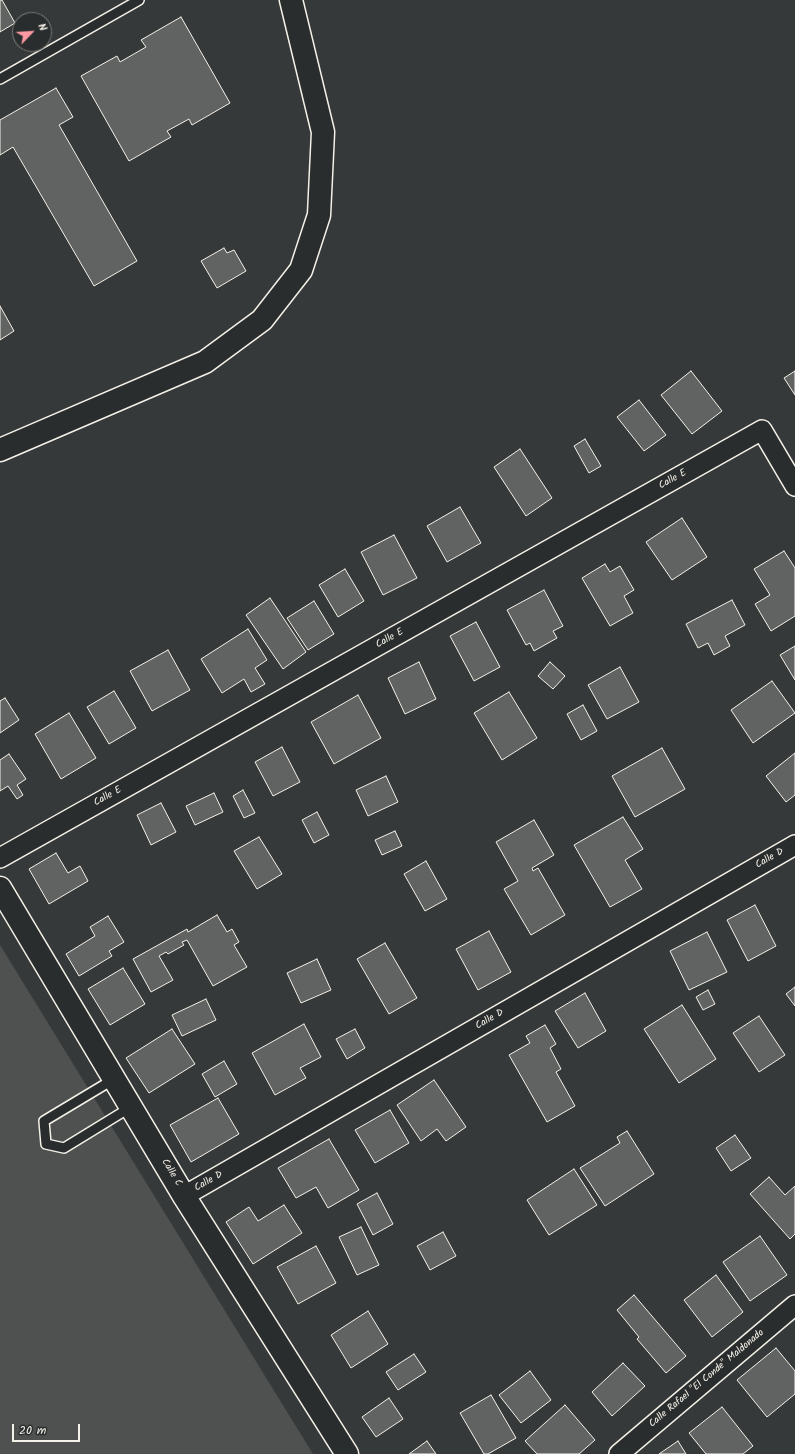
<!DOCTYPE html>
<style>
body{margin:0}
#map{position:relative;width:795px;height:1454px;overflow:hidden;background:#363939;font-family:Kalam,sans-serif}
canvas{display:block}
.north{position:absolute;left:12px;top:12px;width:40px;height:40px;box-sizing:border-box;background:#2a2d2e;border:1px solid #7b7b78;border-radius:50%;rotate:65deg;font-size:11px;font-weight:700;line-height:16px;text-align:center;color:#f4f1e8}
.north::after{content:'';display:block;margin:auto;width:14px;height:18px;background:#ff9aa2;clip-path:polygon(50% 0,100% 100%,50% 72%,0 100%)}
.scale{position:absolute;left:12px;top:1424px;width:68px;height:18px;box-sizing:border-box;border:2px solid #f4f1e8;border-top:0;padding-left:5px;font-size:12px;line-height:14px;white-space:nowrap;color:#f4f1e8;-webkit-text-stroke:3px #2a2d2e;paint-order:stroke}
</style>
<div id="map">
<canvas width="795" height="1454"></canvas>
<div class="north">N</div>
<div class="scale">20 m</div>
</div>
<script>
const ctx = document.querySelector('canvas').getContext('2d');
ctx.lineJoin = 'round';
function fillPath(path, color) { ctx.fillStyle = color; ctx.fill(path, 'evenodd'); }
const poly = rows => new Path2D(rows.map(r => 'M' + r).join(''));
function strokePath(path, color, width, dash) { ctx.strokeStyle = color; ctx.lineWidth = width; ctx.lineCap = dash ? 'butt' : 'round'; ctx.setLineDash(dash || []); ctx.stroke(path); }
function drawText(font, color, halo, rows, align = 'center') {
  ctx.font = font + ' Kalam,sans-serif'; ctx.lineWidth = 3; ctx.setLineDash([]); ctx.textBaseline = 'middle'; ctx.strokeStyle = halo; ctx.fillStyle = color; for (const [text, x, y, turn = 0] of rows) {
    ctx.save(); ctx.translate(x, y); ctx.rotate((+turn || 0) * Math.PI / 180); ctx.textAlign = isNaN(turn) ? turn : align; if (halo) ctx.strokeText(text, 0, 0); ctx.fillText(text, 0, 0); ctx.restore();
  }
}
fillPath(poly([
 [0,945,313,1454,0,1454]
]), '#4e514f');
const building = poly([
 [0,0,2,0,15,23,0,32,0,0],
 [181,17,230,103,192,125,189,119,167,131,171,137,129,161,81,76,117,56,120,62,146,47,141,40,181,17],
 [56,88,73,117,59,125,137,261,94,286,13,147,0,155,0,120,56,88],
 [224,248,227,253,234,250,246,271,217,288,201,261,224,248],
 [0,306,14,331,0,340,0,306],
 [691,371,722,411,692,434,661,395,691,371],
 [795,371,795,395,784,378,795,371],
 [639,400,666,435,644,451,617,417,639,400],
 [585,439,601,466,589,473,574,446,585,439],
 [520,449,552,498,526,516,494,467,520,449],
 [460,507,481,543,447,562,427,526,460,507],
 [682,518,707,557,672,580,646,542,682,518],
 [394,535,417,578,383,595,361,552,394,535],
 [784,551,795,568,795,616,771,631,755,604,770,595,754,569,784,551],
 [605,564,610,572,620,566,634,590,624,596,633,613,610,626,582,578,605,564],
 [345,569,364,601,338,617,319,585,345,569],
 [544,590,563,626,553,631,557,638,534,651,530,643,526,645,507,610,544,590],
 [270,598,306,652,283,669,246,615,270,598],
 [732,600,745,625,725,636,730,646,714,655,708,643,698,648,686,624,732,600],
 [314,601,334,634,308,650,287,618,314,601],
 [476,622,500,667,474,681,450,636,476,622],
 [248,629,267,660,255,668,265,684,251,692,244,679,222,693,201,659,248,629],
 [795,646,795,680,780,655,795,646],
 [168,650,190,690,152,711,130,671,168,650],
 [419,662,436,699,405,714,388,678,419,662],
 [550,662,565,676,553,689,538,676,550,662],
 [620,667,639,702,607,719,588,685,620,667],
 [772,681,795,713,753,743,731,710,772,681],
 [114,691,136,728,109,744,87,707,114,691],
 [509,692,537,738,502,760,474,713,509,692],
 [358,695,381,738,334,764,311,722,358,695],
 [5,698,19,720,0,733,0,701,5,698],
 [583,705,597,731,581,740,567,714,583,705],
 [69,713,96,758,61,779,35,734,69,713],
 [282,747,300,782,273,796,255,762,282,747],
 [662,748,685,789,635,817,612,776,662,748],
 [795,753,795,795,786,802,766,776,795,753],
 [9,754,26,779,17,785,23,795,17,799,8,786,0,791,0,760,9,754],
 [386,776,398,802,368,816,356,790,386,776],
 [243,790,255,813,244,818,233,796,243,790],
 [214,793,223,812,195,825,186,806,214,793],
 [161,803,176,832,151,845,137,815,161,803],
 [317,812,329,835,314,843,302,820,317,812],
 [623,817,643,849,625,860,642,889,610,907,574,845,623,817],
 [534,820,554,855,532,868,533,871,538,868,565,915,531,935,504,889,518,881,496,842,534,820],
 [395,831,402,846,382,855,375,840,395,831],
 [259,837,282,874,257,889,234,851,259,837],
 [56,853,68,873,80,866,88,881,49,904,29,869,56,853],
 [426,861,447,899,425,911,404,874,426,861],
 [755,905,776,946,748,961,727,920,755,905],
 [217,915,227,932,232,929,239,942,234,945,247,967,213,986,187,940,182,942,184,945,168,954,166,952,159,956,173,980,151,992,133,959,187,929,188,932,217,915],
 [108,916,124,942,109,951,112,956,79,976,66,954,95,936,90,927,108,916],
 [489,931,511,972,478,990,456,949,489,931],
 [707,932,727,972,689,990,670,951,707,932],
 [385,943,417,998,389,1014,357,959,385,943],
 [317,959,331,990,301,1003,287,973,317,959],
 [123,968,145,1004,110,1025,88,989,123,968],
 [795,987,795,1006,786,994,795,987],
 [708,990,715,1004,703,1010,696,997,708,990],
 [585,993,606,1031,578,1048,555,1011,585,993],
 [206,999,216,1020,182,1036,172,1015,206,999],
 [682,1005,716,1059,679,1083,644,1029,682,1005],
 [759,1016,785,1055,759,1072,733,1033,759,1016],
 [304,1024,321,1057,300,1068,306,1078,275,1095,252,1053,304,1024],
 [545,1025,556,1044,550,1048,561,1069,556,1072,575,1106,547,1122,509,1055,530,1043,526,1036,545,1025],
 [172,1029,195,1064,149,1093,126,1058,172,1029],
 [355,1029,365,1048,347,1059,336,1039,355,1029],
 [224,1061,237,1084,215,1097,202,1074,224,1061],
 [434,1080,466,1127,446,1141,437,1129,421,1141,397,1105,434,1080],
 [218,1098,239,1134,191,1162,170,1125,218,1098],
 [390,1110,409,1143,375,1163,355,1130,390,1110],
 [627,1131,654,1174,605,1206,580,1168,620,1143,617,1137,627,1131],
 [735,1135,751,1158,731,1171,716,1148,735,1135],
 [329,1139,359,1190,328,1208,316,1187,296,1198,278,1168,329,1139],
 [574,1169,597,1205,549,1235,527,1200,574,1169],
 [769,1177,785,1195,795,1186,795,1234,790,1239,750,1194,769,1177],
 [377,1193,393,1224,373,1235,357,1204,377,1193],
 [284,1205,302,1233,253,1264,226,1222,249,1207,258,1221,284,1205],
 [361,1227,379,1265,357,1275,339,1237,361,1227],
 [443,1232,456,1256,430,1270,417,1246,443,1232],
 [760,1236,787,1275,750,1301,723,1262,760,1236],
 [316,1246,336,1283,298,1304,277,1267,316,1246],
 [716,1275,743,1312,712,1337,684,1300,716,1275],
 [634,1295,686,1356,666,1373,637,1339,639,1337,617,1310,634,1295],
 [368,1311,388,1344,351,1368,331,1335,368,1311],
 [776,1348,795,1371,795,1394,767,1417,737,1380,776,1348],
 [414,1354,426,1372,398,1390,386,1372,414,1354],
 [623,1363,645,1386,612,1416,592,1392,623,1363],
 [530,1371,551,1400,521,1423,499,1395,530,1371],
 [491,1395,516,1438,488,1454,484,1454,460,1413,491,1395],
 [389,1398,403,1419,376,1437,362,1417,389,1398],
 [565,1405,595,1440,579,1454,537,1454,525,1441,565,1405],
 [722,1407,753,1446,743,1454,706,1454,689,1433,722,1407],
 [427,1441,436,1454,409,1454,427,1441],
 [678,1441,686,1454,659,1454,678,1441]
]);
fillPath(building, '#616362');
strokePath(building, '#f4f1e8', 1);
const service = poly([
 [0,79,139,0],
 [114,1079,44,1121,46,1144,64,1148,131,1107]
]);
const minor = poly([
 [0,858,762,430,795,486],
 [184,1196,795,845],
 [619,1454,795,1305]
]);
const tertiary = poly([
 [0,450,205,362,262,320,301,270,319,215,323,132,291,0],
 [0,888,184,1196,347,1454]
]);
strokePath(service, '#f4f1e8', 12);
strokePath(minor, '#f4f1e8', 22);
strokePath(tertiary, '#f4f1e8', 25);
strokePath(service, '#2a2d2e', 9);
strokePath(minor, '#2a2d2e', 19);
strokePath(tertiary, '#2a2d2e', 22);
drawText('10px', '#f4f1e8', '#2a2d2e', [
 ["Calle E",673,480,-29],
 ["Calle E",390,639,-29],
 ["Calle E",108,797,-29],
 ["Calle D",770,859,-30],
 ["Calle D",490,1020,-30],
 ["Calle C",171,1173,59],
 ["Calle D",209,1182,-30],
 ["Calle Rafael \"El Conde\" Maldonado",707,1379,-40]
]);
</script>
